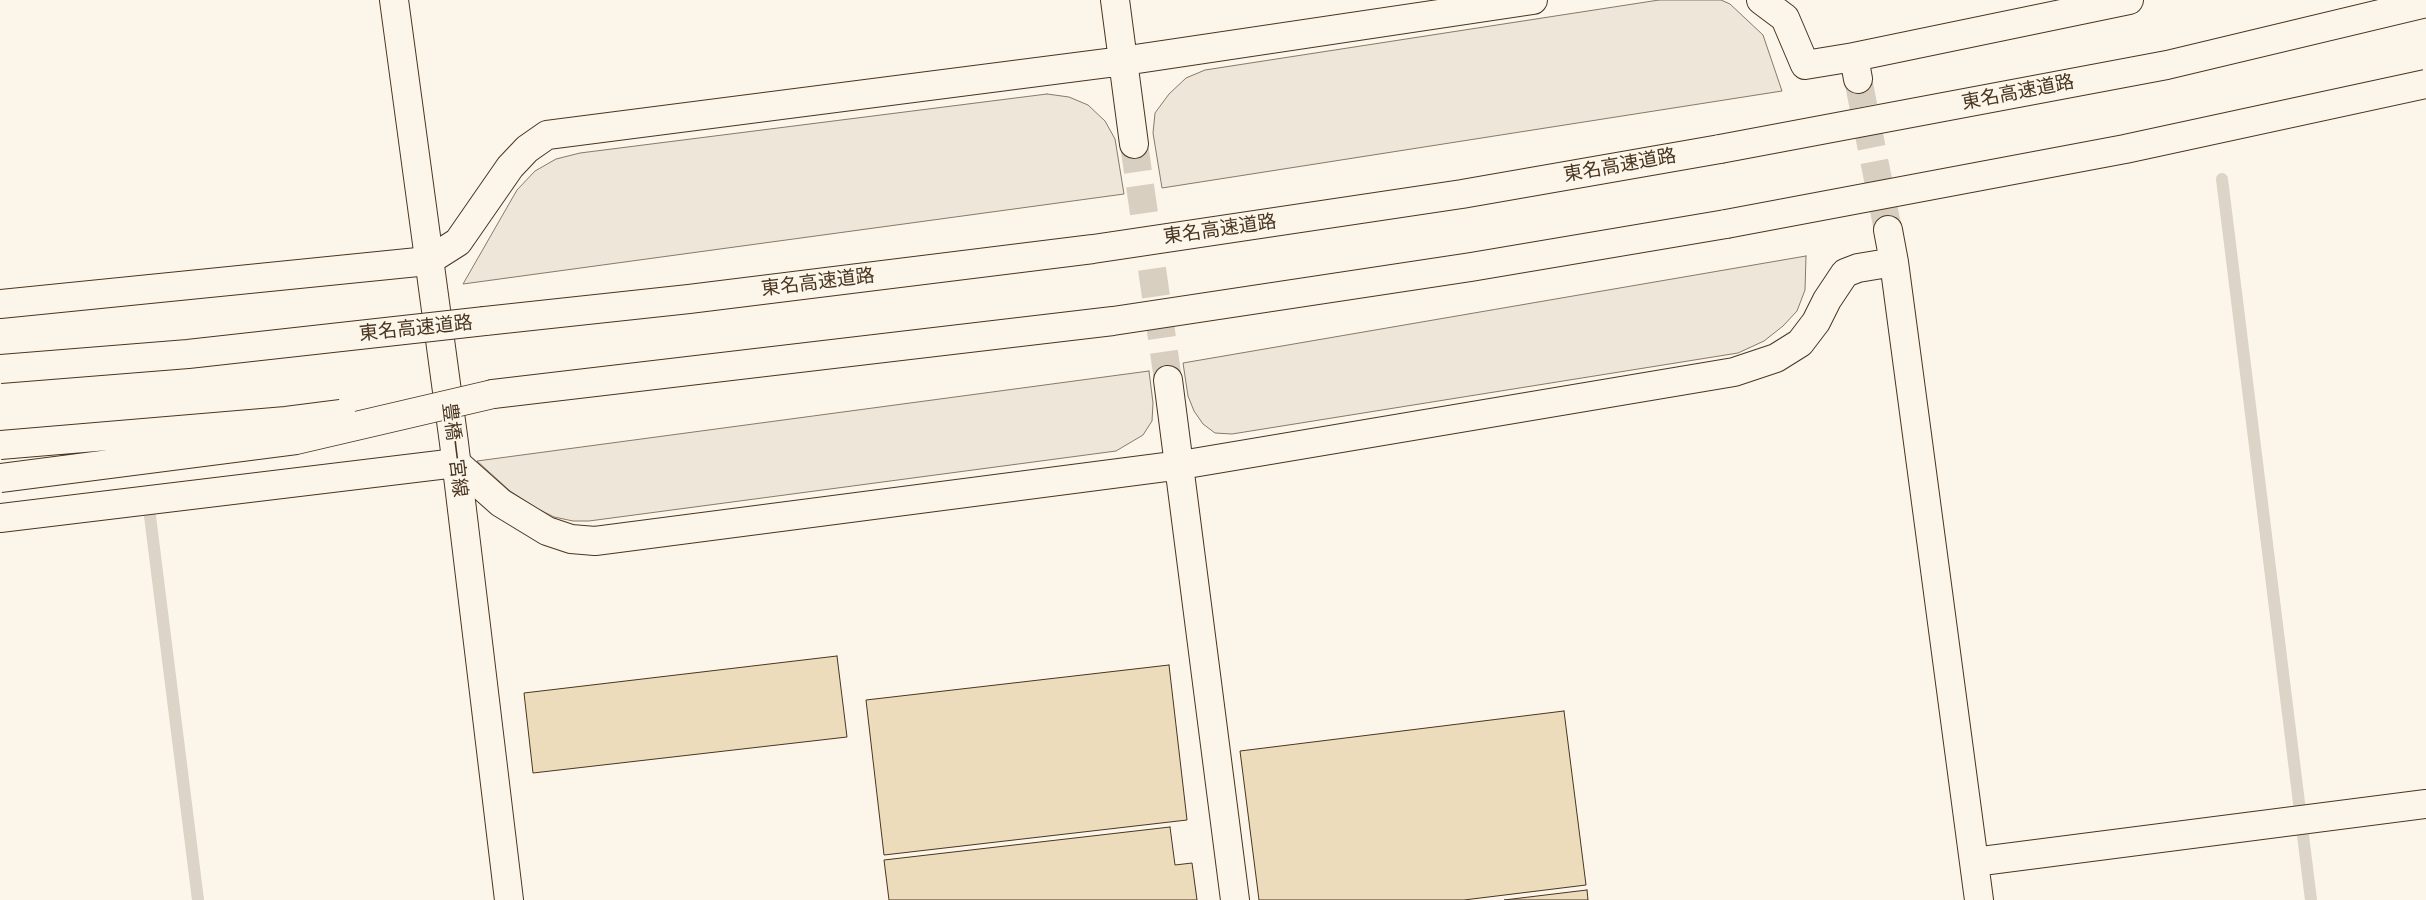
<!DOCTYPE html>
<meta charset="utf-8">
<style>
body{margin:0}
canvas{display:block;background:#fbf6e9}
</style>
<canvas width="2426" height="900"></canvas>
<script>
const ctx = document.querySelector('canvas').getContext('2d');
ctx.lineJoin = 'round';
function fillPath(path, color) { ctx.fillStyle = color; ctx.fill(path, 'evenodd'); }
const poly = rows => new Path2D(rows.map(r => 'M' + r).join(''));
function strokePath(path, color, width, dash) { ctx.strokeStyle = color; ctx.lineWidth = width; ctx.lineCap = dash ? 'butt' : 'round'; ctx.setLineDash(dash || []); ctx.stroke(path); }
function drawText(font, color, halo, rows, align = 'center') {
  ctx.font = font + ' "Space Grotesk","Noto Sans JP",sans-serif'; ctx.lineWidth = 4; ctx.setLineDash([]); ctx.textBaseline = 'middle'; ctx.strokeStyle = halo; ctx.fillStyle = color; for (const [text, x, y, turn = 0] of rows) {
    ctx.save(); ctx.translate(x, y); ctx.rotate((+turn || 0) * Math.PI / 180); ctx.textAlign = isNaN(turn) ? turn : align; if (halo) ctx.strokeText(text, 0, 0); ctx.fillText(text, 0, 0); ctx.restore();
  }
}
const green = poly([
 [1659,0,1721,0,1730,4,1763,35,1782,91,1162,188,1153,133,1155,113,1169,94,1186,78,1205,70,1659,0],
 [1047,94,1069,97,1088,105,1105,121,1115,139,1124,194,463,284,517,190,535,171,556,159,580,153,1047,94],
 [1806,256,1805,290,1797,311,1783,326,1764,341,1738,353,1232,434,1215,433,1203,424,1194,411,1188,396,1183,363,1806,256],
 [1149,371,1153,403,1152,421,1143,435,1116,451,589,521,573,521,554,517,538,509,510,491,477,461,1149,371]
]);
fillPath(green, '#ede6d9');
strokePath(green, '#887966', 1);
strokePath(poly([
 [2222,179,2311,900],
 [150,516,198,900]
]), '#dcd4c6', 12);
const building = poly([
 [837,656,847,737,533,773,524,693,837,656],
 [1169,665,1187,820,884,855,866,700,1169,665],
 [1564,711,1586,885,1464,900,1259,900,1240,751,1564,711],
 [1170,827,1175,865,1192,863,1197,900,889,900,884,860,1170,827],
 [1587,890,1588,900,1504,900,1587,890]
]);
fillPath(building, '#ecdcbc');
strokePath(building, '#4a3520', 1);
strokePath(poly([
 [1858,79,1888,230],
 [1134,144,1168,380]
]), '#d8cfc1', 28, [28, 14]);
const street = poly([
 [1115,0,1134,144],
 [1761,0,1785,18,1805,65,1854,57,1858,79],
 [1854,57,2129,0],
 [1888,230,1894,262,1979,900],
 [0,304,428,261,458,242,510,167,527,149,547,135,1123,61,1533,0],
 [1168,380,1235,900],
 [0,518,456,463,501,503,547,531,571,539,595,541,1181,465,1734,372,1776,358,1800,343,1816,322,1827,300,1845,273,1858,268,1894,262],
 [1974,862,2426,804]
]);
const secondary = poly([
 [394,0,454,443,509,900]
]);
const highway = poly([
 [485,321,689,299,1093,249,1462,194,1720,149],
 [493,394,1113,321,1471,267,1726,224]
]);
strokePath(street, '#4a3520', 30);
strokePath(secondary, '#4a3520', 30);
strokePath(highway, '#4a3520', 30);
strokePath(street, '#fbf6e9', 28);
strokePath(secondary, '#fbf6e9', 28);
strokePath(highway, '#fbf6e9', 28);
const highwayBridge = poly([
 [1720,149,2167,65,2426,3],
 [1726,224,2125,149,2426,84],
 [0,369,188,354,485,321],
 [0,445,286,421,341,414],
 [0,478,296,440,493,394]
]);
strokePath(highwayBridge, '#4a3520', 30, []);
strokePath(highwayBridge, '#fbf6e9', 28);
drawText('19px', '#4a3520', '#fbf6e9', [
 ["東名高速道路",2018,93,-11],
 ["東名高速道路",1620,166,-10],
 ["東名高速道路",1220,230,-8],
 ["東名高速道路",818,283,-7],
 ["東名高速道路",416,329,-6],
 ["豊橋一宮線",454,450,83]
]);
</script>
